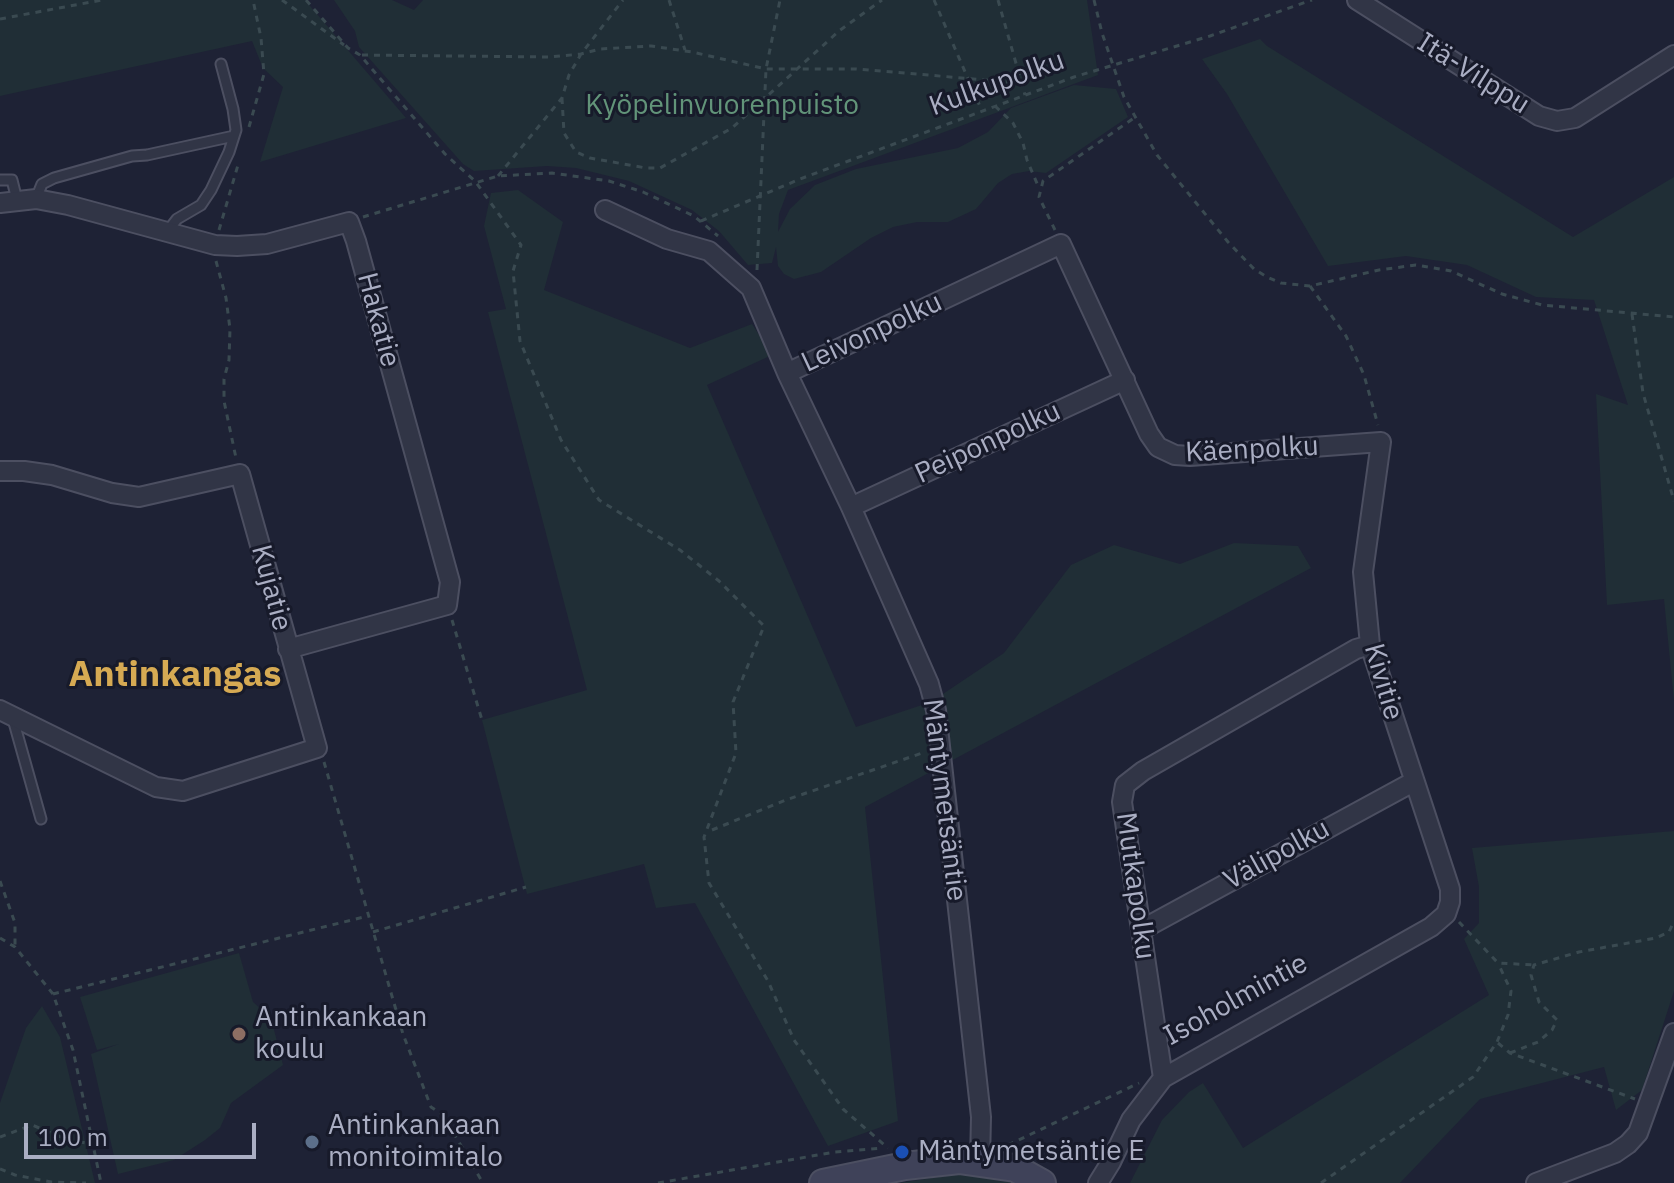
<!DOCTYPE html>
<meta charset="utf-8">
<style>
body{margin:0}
#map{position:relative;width:1674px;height:1183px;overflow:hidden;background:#1e2235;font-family:"IBM Plex Sans",sans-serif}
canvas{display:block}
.scale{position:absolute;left:24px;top:1123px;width:232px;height:36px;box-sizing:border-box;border:4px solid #aaaec3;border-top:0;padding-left:10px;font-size:24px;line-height:28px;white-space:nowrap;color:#aaaec3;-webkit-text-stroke:6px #171a2a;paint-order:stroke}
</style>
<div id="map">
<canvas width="1674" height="1183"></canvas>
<div class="scale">100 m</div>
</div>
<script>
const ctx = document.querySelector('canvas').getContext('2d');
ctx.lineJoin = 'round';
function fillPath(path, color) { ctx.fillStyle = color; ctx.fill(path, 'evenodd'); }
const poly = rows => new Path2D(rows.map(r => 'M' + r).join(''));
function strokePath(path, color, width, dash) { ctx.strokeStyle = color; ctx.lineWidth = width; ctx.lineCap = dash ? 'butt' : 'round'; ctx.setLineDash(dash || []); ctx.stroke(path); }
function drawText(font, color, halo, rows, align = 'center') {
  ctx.font = font + ' "IBM Plex Sans",sans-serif'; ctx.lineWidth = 6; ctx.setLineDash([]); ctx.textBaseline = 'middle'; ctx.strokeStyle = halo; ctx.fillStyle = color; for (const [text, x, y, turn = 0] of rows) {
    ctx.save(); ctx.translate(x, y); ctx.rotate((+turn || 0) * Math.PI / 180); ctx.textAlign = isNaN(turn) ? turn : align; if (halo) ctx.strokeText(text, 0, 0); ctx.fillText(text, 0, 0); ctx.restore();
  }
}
fillPath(poly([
 [0,0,305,0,406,118,260,162,283,87,263,68,252,41,0,96],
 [334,0,392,0,414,10,423,0,1087,0,1098,75,788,190,779,214,778,232,790,209,815,185,856,169,958,148,988,132,1011,108,1074,85,1116,89,1128,117,1046,173,1029,171,1012,174,998,183,976,209,948,222,917,222,893,227,871,238,821,272,794,279,784,274,778,266,776,247,772,263,748,265,719,231,692,210,629,181,576,168,547,166,474,171,463,164,359,47,355,31],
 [1260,39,1267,46,1573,237,1674,177,1674,701,1664,599,1607,605,1596,394,1628,405,1594,300,1536,297,1467,265,1406,256,1328,266,1227,94,1202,59],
 [518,190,563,222,544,290,690,348,752,324,772,355,707,385,856,727,931,702,1004,653,1071,565,1114,545,1180,564,1234,543,1298,546,1311,568,865,807,898,1121,828,1146,695,903,656,908,644,864,527,894,482,720,587,690,488,312,506,309,484,226,491,193],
 [1674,831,1674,991,1642,1090,1616,1110,1604,1067,1480,1099,1400,1183,1130,1183,1162,1120,1189,1092,1203,1083,1243,1148,1489,995,1464,939,1479,923,1479,887,1472,848],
 [239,953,253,1002,271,1018,283,1065,231,1103,220,1128,205,1140,174,1160,118,1174,91,1054,119,1044,97,1050,80,997],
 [42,1006,60,1037,95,1183,0,1183,0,1103,26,1028],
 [965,1173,1015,1183,899,1183]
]), '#202e36');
const lane = poly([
 [0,180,12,180,17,200],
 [36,199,42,184,54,178,132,156,147,155,234,136],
 [167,232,177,219,201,205,211,190,229,152,236,130,233,109,221,64],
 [13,719,41,819]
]);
const street = poly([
 [1357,0,1539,116,1557,121,1575,118,1674,55],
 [0,203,36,199,68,205,215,245,237,246,267,244,349,222,356,241,450,582,447,605,288,649],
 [605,210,667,239,709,251,751,288,787,373,1061,244,1149,434,1158,447,1175,455,1190,456,1381,442,1363,572,1370,645,1450,889,1450,902,1446,914,1431,927,1163,1078,1131,1120,1111,1162,1098,1183],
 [787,373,851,507,929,684,936,710,981,1117,980,1161],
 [0,471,24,471,52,475,112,493,139,497,240,474,317,748,183,791,156,787,0,710],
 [851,507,1125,380],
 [1141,930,1413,782],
 [1163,1078,1122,802,1125,785,1143,771,1356,649,1370,645],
 [1536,1183,1615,1153,1628,1144,1638,1133,1674,1033]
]);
const secondary = poly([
 [823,1183,905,1166,959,1160,1015,1168,1042,1183]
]);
strokePath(lane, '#4c4f61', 13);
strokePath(street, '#4c4f61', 22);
strokePath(secondary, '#4c4f61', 30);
strokePath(poly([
 [282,0,344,45],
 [306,0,348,48,360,55,445,154,475,181,521,245,513,271,520,341,561,440,599,500,680,550,719,581,764,626,733,702,736,753,704,837,709,883,768,981,794,1040,843,1109,888,1148],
 [669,0,685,50],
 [934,0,982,111],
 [998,0,1025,95],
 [1094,0,1102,33,1124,97,1157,155,1228,242,1254,269,1267,277,1281,283,1310,286,1379,270,1416,265,1451,271,1502,294,1542,305,1674,317],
 [0,19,102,0],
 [362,55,550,57,581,54,600,49,651,46,692,52,766,69,856,69,1022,83],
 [562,98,564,133,576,152,590,158,646,168,660,168,732,128,839,31,882,0],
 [995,106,1013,123,1023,143,1027,160,1039,188],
 [249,127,264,74,261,38,253,0],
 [498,176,562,98,569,75,581,54,623,0],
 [363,217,498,176,552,173,609,181,643,192,694,216,718,236],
 [701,221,800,179,1074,77,1210,36,1312,0],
 [219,230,238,165],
 [1055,230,1039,197,1043,181,1134,118],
 [216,261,226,298,230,329,229,360,224,379,224,401,236,458],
 [757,270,766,69,780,0],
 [1310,286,1346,336,1364,375,1378,425],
 [1632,314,1643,393,1674,501],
 [452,620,482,720],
 [324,762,403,1034,431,1107,443,1115,483,1183],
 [712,830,786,800,925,752],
 [0,881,15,923,15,947],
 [1459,922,1498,963,1534,965],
 [373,932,526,887],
 [0,938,15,947,53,994,73,1050,101,1183],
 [53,994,368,916],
 [1498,1043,1510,1053,1635,1099],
 [1510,1053,1538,1042,1552,1030,1557,1020,1539,1002,1531,975,1534,965,1579,952,1656,938,1669,932,1674,921],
 [0,1137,32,1125,68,1140,93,1144],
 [1008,1145,1139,1083],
 [0,1169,15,1175,51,1182,86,1183],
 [658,1183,835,1152,883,1148],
 [1321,1183,1473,1077,1497,1042,1508,1015,1511,991,1498,963]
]), '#3a4a51', 3, [6, 6]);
strokePath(lane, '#313546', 9);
strokePath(street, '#313546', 18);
strokePath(secondary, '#3f4259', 26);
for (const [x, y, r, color] of [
 [239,1034,8,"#8d6e63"],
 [312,1142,8,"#5c6f8a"],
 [902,1152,8,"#1a4fb4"]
]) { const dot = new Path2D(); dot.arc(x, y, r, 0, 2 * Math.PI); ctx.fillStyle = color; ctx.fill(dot); strokePath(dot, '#171a2a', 3); }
drawText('28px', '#aaaec3', '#171a2a', [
 ["Itä-Vilppu",1473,74,32],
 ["Kulkupolku",997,84,-20],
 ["Hakatie",378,320,75],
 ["Leivonpolku",872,333,-25],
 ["Peiponpolku",988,443,-25],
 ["Käenpolku",1252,450,-3],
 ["Kujatie",271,588,75],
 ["Kivitie",1383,682,74],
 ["Mäntymetsäntie",944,800,83],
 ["Välipolku",1277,855,-29],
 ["Mutkapolku",1135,886,82],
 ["Isoholmintie",1236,1000,-29]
]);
drawText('28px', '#629479', '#171a2a', [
 ["Kyöpelinvuorenpuisto",722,106]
]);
drawText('28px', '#aaaec3', '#171a2a', [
 ["Antinkankaan",255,1018],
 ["koulu",255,1050],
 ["Antinkankaan",328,1126],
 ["monitoimitalo",328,1158],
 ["Mäntymetsäntie E",918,1152]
], 'left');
drawText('bold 36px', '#d6aa53', '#171a2a', [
 ["Antinkangas",175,676]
]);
</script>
